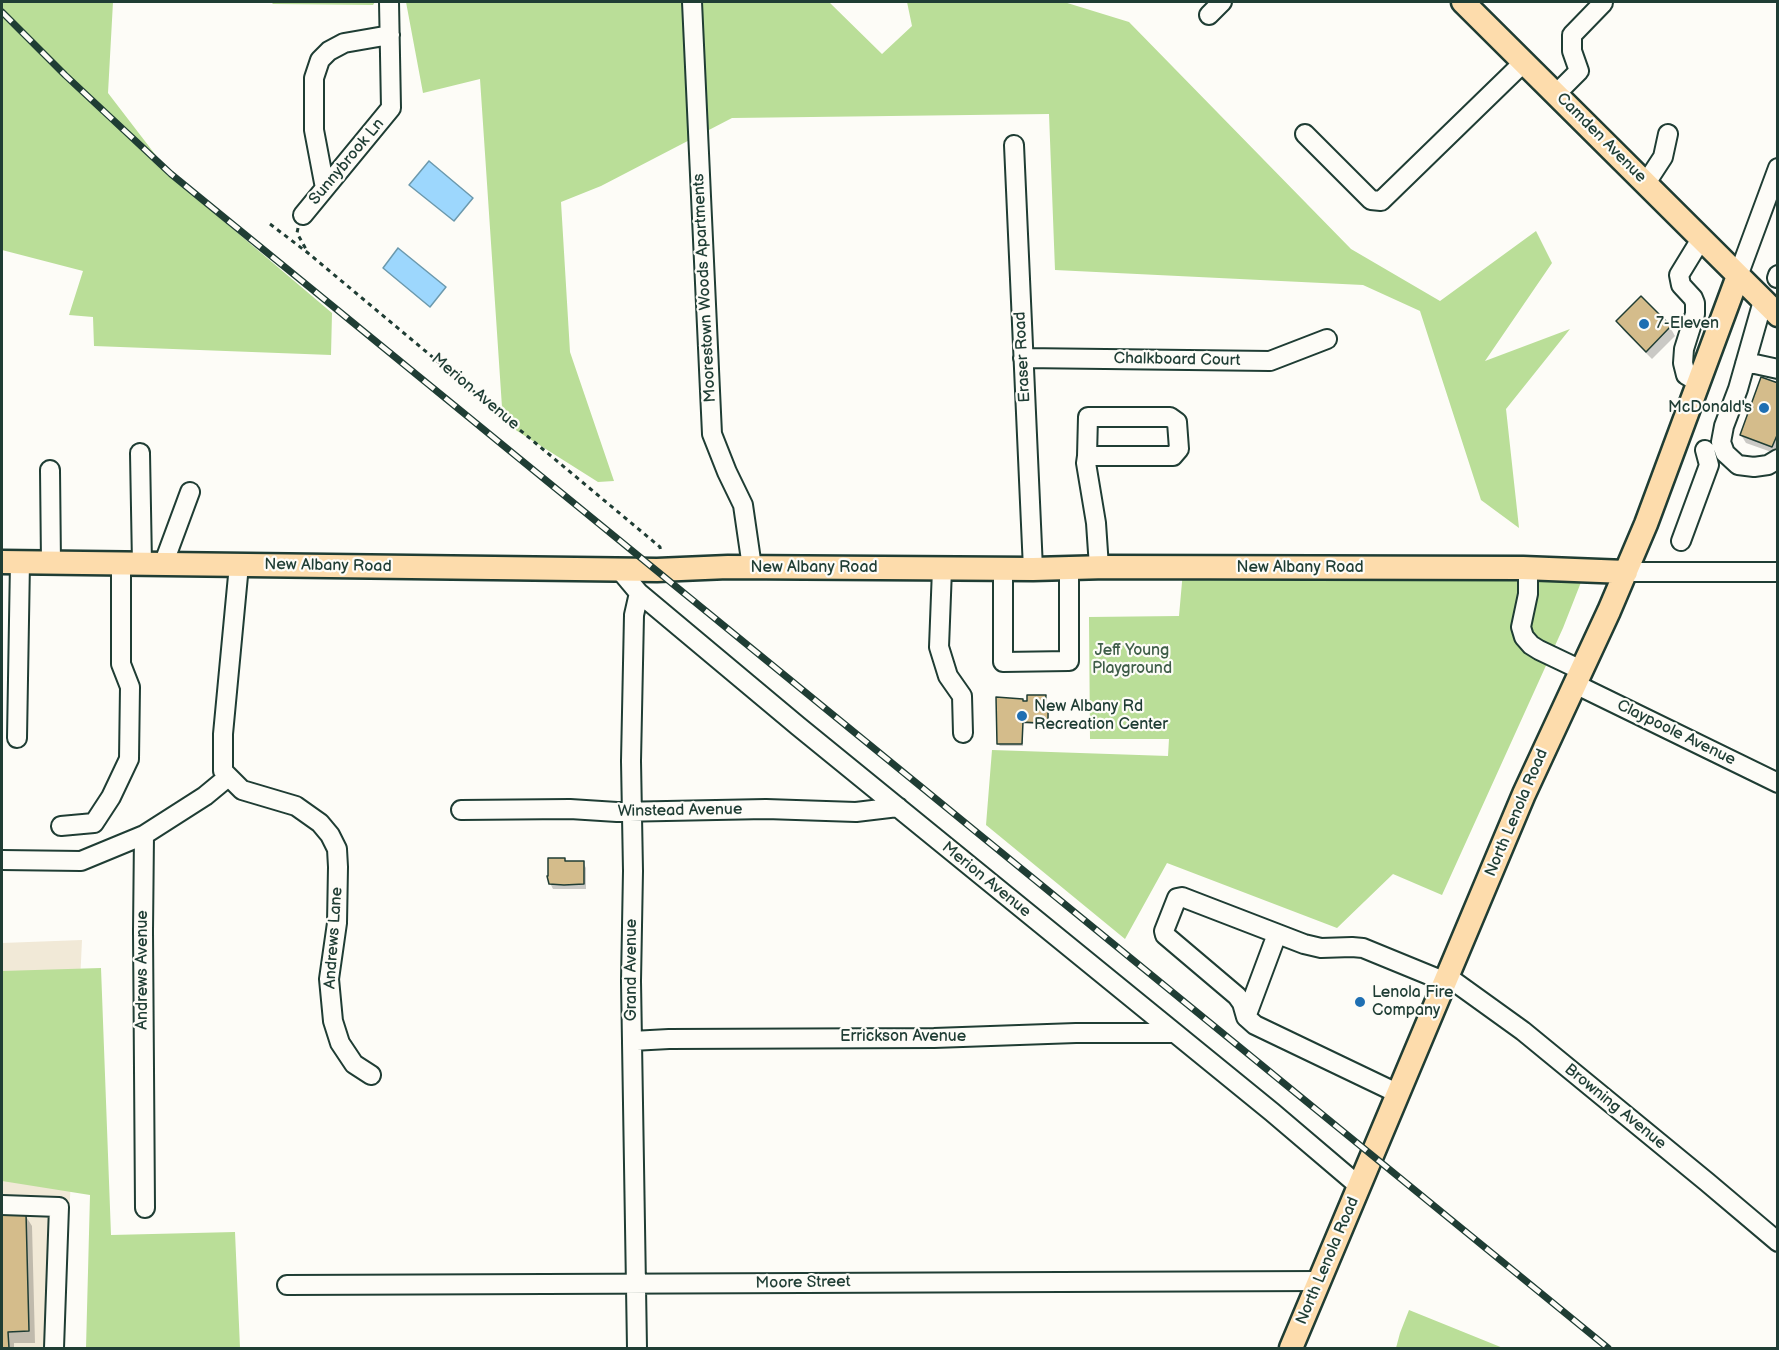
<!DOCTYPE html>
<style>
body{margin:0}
#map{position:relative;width:1779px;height:1350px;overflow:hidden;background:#fdfcf7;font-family:"Balsamiq Sans",sans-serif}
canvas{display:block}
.frame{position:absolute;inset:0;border:3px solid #1f3d34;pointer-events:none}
</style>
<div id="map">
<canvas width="1779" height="1350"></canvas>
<div class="frame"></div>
</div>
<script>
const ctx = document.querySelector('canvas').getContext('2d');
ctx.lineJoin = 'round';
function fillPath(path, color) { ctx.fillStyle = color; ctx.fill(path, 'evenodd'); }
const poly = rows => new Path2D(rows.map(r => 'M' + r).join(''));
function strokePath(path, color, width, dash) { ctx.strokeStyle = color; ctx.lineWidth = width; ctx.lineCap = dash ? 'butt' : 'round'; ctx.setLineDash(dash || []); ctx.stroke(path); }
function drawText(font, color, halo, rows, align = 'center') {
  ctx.font = font + ' "Balsamiq Sans",sans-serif'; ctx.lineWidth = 4.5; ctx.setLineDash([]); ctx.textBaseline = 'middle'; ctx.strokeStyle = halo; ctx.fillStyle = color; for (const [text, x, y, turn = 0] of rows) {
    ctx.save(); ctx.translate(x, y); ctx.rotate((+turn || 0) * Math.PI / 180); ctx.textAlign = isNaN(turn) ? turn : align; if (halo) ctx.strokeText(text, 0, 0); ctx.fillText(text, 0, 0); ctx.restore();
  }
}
fillPath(poly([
 [82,940,63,1348,2,1348,2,943]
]), '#f1e9d7');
fillPath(poly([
 [2,2,113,2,108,93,174,179,332,313,331,355,94,346,93,317,69,315,83,271,2,250],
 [271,2,375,2,373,5,273,4],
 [406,2,829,2,882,54,912,26,907,2,1064,2,1129,22,1351,249,1440,301,1536,231,1552,263,1485,361,1570,329,1506,409,1519,528,1481,500,1420,311,1363,285,1055,270,1049,114,732,118,601,186,561,202,570,352,614,481,598,482,503,422,480,79,423,93],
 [1183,571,1585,572,1563,628,1442,895,1393,874,1337,928,1167,863,1125,939,986,825,992,750,1168,756,1169,739,1090,739,1089,617,1179,616],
 [101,968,111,1235,235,1232,240,1348,86,1348,90,1195,2,1181,2,971],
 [1409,1310,1503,1348,1396,1348,1400,1333]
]), '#bade98');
const water = poly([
 [429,161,473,198,454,221,409,185,429,161],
 [398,248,446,287,430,307,383,268,398,248]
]);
fillPath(water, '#9dd7fd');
strokePath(water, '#6b99ad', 1.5);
fillPath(poly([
 [1641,298,1670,327,1675,336,1652,359,1623,330,1618,322],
 [1778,385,1778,453,1777,454,1746,443,1741,435],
 [1045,696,1046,711,1049,714,1048,725,1042,727,1040,724,1023,724,1023,746,1000,746,998,744,1023,702],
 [583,862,586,868,586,889,553,889,550,883],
 [2,1215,25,1215,32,1226,35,1343,14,1343,14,1348,2,1348]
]), '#0003');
const building = poly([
 [1641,296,1671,326,1646,352,1616,321,1641,296],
 [1761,377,1778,383,1778,433,1772,447,1740,435,1761,377],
 [1027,695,1046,695,1045,710,1048,710,1048,723,1040,726,1038,723,1023,722,1022,744,997,744,996,697,1023,699,1023,701,1027,701,1027,695],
 [548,858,565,858,565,861,584,861,584,884,564,885,549,884,547,876,548,876,548,858],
 [26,1213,29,1331,8,1332,9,1348,2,1348,2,1214,26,1213]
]);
fillPath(building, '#d4bc8b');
strokePath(building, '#1f3d34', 1.5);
const minor = poly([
 [692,2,712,434,727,472,743,505,752,567],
 [1209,15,1222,2],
 [1556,94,1579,71,1572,51,1572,35,1603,3],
 [1305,134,1371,200,1381,201,1524,62],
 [1014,145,1033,569],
 [1646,183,1663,157,1668,134],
 [325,188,314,130,314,78,320,60,329,51,344,43,390,35],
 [303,215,391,108,389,2],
 [1738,276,1778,168],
 [1777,278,1778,275],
 [1763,301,1738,389,1724,426,1721,442,1725,453,1738,465,1754,467,1768,465,1778,459],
 [1023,358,1270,361,1327,339],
 [1745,364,1755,364,1778,369],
 [1698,382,1686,375,1683,363,1684,349,1695,314,1695,303,1693,298,1681,285,1679,275,1701,239],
 [140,453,142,564],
 [1087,456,1173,456,1179,449,1177,422,1170,417,1088,417,1087,456,1086,463,1096,523,1099,567],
 [50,470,51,563],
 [1681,541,1709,465,1705,450],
 [163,565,190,492],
 [239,565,223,734,223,771,242,790,296,806,320,823,330,835,337,849,338,867,337,923,329,979,333,1021,340,1043,354,1064,371,1075],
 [618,568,639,593,798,726,1272,1112,1359,1186],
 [1528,568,1528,594,1521,627,1524,637,1531,645,1539,650,1581,670],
 [942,569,939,647,948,676,962,696,963,733],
 [1003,569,1003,662,1069,661,1069,568],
 [1626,572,1778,572],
 [1575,684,1778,783],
 [17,738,20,562],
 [461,810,570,809,617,812,766,809,856,812,898,807],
 [61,826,94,823,111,797,129,759,130,687,121,664,121,564],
 [2,860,81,861,144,835],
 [1448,977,1523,1031,1707,1182,1778,1242],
 [1246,1017,1277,934],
 [632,1041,669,1039,934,1038,1076,1033,1174,1033],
 [1399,1094,1255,1025,1246,1017,1242,1003,1237,996,1165,935,1164,931,1177,898,1182,897,1304,944,1321,948,1352,947,1363,948,1446,982],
 [2,1205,59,1207,54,1348],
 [145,1208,143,931,144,835,205,796,228,777],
 [287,1285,1319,1281],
 [637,1348,631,981,633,871,631,761,634,615,639,593]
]);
const major = poly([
 [1463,2,1778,315],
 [2,562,657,570,728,567,1033,569,1107,567,1523,568,1626,572],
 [1291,1348,1524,794,1609,611,1646,524,1738,276]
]);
strokePath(minor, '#1f3d34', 22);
strokePath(major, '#1f3d34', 27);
strokePath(poly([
 [270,224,308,253,660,547,661,553],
 [298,228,297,233,307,251]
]), '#1f3d34', 3, [4.5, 4.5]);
strokePath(minor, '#fdfcf7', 18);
strokePath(major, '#fddcac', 22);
const rail = poly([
 [2,12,65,75,171,174,1608,1348]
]);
strokePath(rail, '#1f3d34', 7);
strokePath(rail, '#fdfcf7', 4.5, [14]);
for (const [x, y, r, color] of [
 [1644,324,6,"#1f6fb2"],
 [1764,408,6,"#1f6fb2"],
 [1022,716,6,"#1f6fb2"],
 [1360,1002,6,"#1f6fb2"]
]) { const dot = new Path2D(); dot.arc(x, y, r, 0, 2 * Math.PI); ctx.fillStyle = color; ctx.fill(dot); strokePath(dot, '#fdfcf7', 2); }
drawText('16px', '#1f3d34', '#fdfcf7', [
 ["Camden Avenue",1601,138,45],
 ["Sunnybrook Ln",347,162,-50],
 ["Moorestown Woods Apartments",705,288,-93],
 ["Eraser Road",1023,357,-93],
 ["Chalkboard Court",1177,360,1],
 ["Merion Avenue",475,392,40],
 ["New Albany Road",328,566,1],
 ["New Albany Road",814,568],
 ["New Albany Road",1300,568],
 ["Claypoole Avenue",1676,733,26],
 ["Winstead Avenue",680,811,-1],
 ["North Lenola Road",1517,813,-67],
 ["Merion Avenue",986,880,39],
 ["Andrews Lane",334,938,-86],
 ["Andrews Avenue",143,970,-90],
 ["Grand Avenue",632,970,-90],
 ["Errickson Avenue",903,1037],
 ["Browning Avenue",1615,1107,39],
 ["North Lenola Road",1328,1261,-67],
 ["Moore Street",803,1283,-1]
]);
drawText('16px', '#1f3d34', '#fdfcf7', [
 ["7-Eleven",1656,324],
 ["McDonald's",1752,408,"right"],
 ["New Albany Rd",1034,707],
 ["Recreation Center",1034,725],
 ["Lenola Fire",1372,993],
 ["Company",1372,1011]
], 'left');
drawText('16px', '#3e5d48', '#fdfcf7', [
 ["Jeff Young",1132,651],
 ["Playground",1132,669]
]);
</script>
